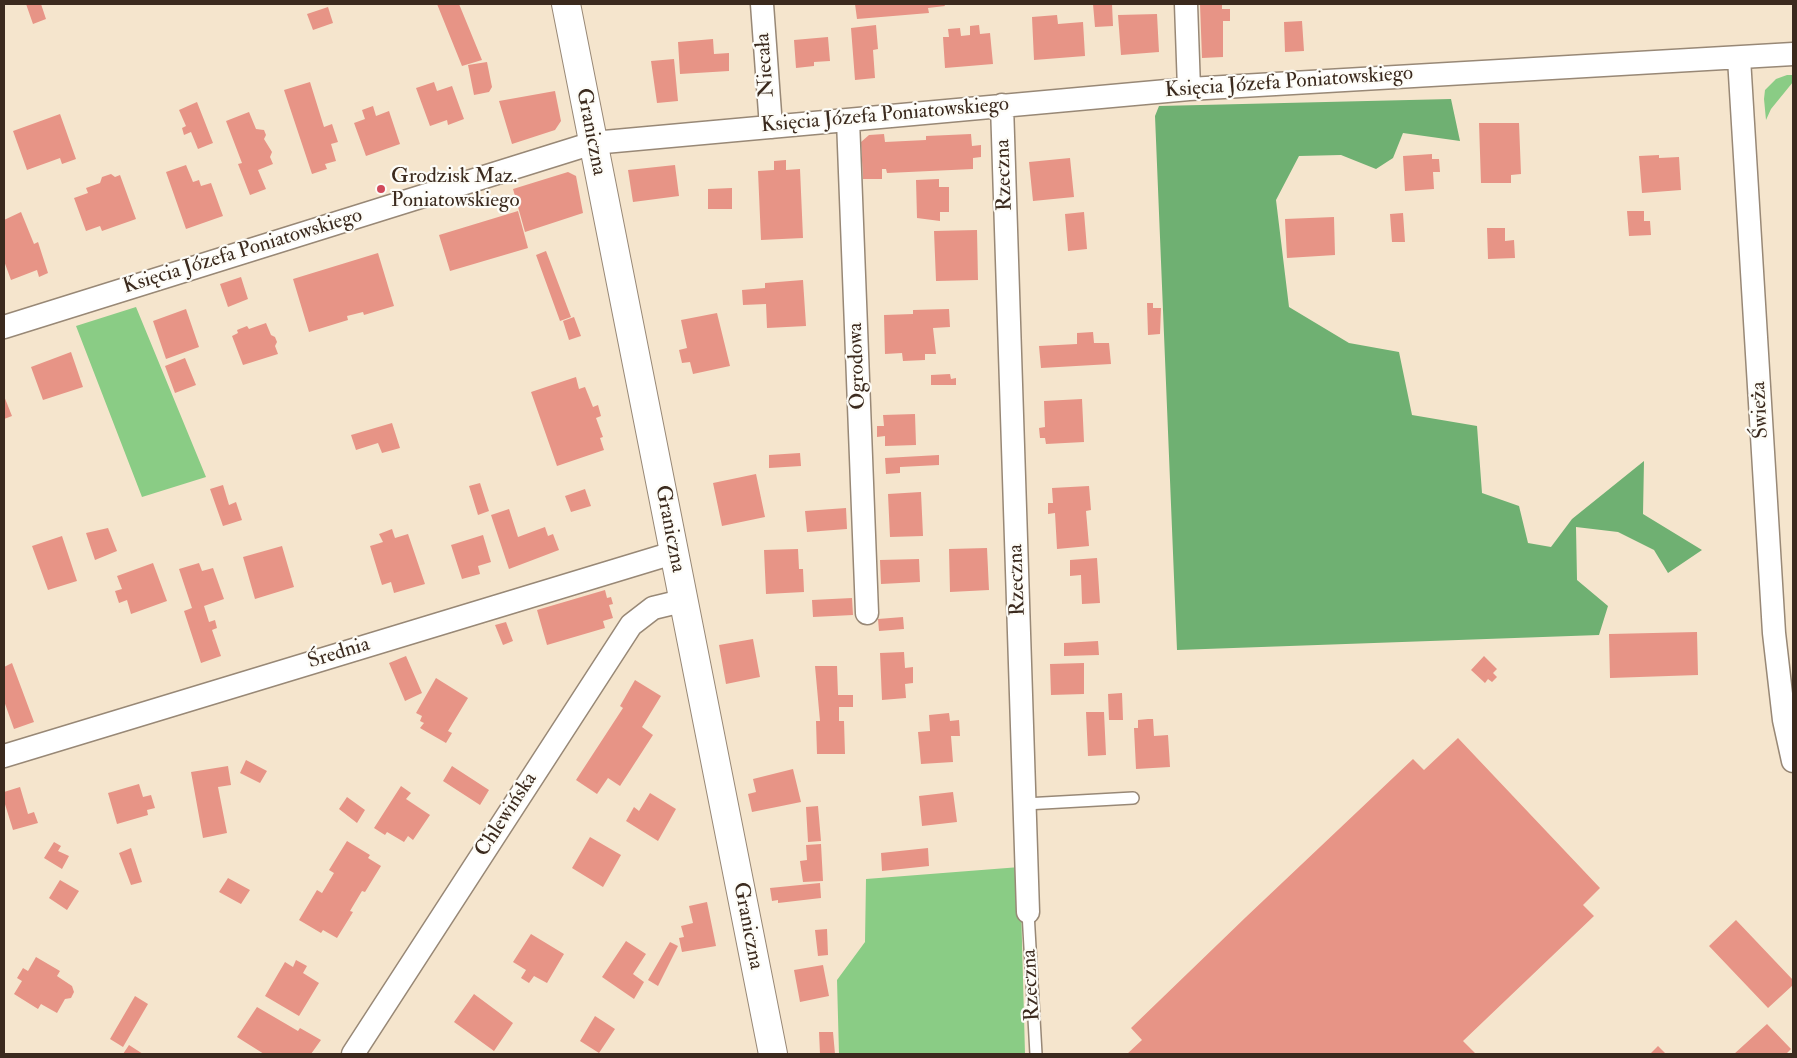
<!DOCTYPE html>
<meta charset="utf-8">
<style>
body{margin:0}
#map{position:relative;width:1797px;height:1058px;overflow:hidden;background:#f5e5cd;font-family:"IM FELL Double Pica",serif}
canvas{display:block}
.frame{position:absolute;inset:0;border:5px solid #3b2a1e;pointer-events:none}
</style>
<div id="map">
<canvas width="1797" height="1058"></canvas>
<div class="frame"></div>
</div>
<script>
const ctx = document.querySelector('canvas').getContext('2d');
ctx.lineJoin = 'round';
function fillPath(path, color) { ctx.fillStyle = color; ctx.fill(path, 'evenodd'); }
const poly = rows => new Path2D(rows.map(r => 'M' + r).join(''));
function strokePath(path, color, width, dash) { ctx.strokeStyle = color; ctx.lineWidth = width; ctx.lineCap = dash ? 'butt' : 'round'; ctx.setLineDash(dash || []); ctx.stroke(path); }
function drawText(font, color, halo, rows, align = 'center') {
  ctx.font = font + ' "IM FELL Double Pica",serif'; ctx.lineWidth = 4.5; ctx.setLineDash([]); ctx.textBaseline = 'middle'; ctx.strokeStyle = halo; ctx.fillStyle = color; for (const [text, x, y, turn = 0] of rows) {
    ctx.save(); ctx.translate(x, y); ctx.rotate((+turn || 0) * Math.PI / 180); ctx.textAlign = isNaN(turn) ? turn : align; if (halo) ctx.strokeText(text, 0, 0); ctx.fillText(text, 0, 0); ctx.restore();
  }
}
fillPath(poly([
 [1787,75,1793,75,1793,82,1771,109,1766,120,1764,99,1765,90,1776,79],
 [136,307,206,477,142,497,76,326],
 [1020,867,1025,1054,839,1054,837,980,865,942,866,879]
]), '#8acc85');
fillPath(poly([
 [1451,99,1460,141,1403,133,1393,158,1376,169,1341,155,1299,156,1276,200,1289,307,1349,343,1399,352,1412,415,1477,426,1482,493,1519,506,1528,543,1551,547,1572,519,1644,461,1643,514,1702,550,1668,573,1654,550,1618,532,1576,527,1577,580,1608,606,1599,635,1177,650,1155,116,1159,106]
]), '#6fb072');
fillPath(poly([
 [26,4,41,4,46,19,33,24],
 [437,4,459,4,482,60,462,66],
 [855,4,944,4,945,6,928,8,929,13,857,19],
 [1093,4,1112,4,1113,26,1095,27],
 [1200,4,1222,4,1222,9,1230,9,1230,21,1223,21,1223,57,1202,58],
 [328,7,333,23,313,30,307,14],
 [1157,14,1159,52,1121,55,1118,15],
 [1057,15,1058,24,1083,22,1085,56,1034,60,1032,17],
 [1302,21,1304,51,1285,52,1284,22],
 [876,25,878,49,873,50,875,78,855,80,851,28],
 [979,25,980,34,990,33,993,64,945,68,943,37,949,37,948,29,960,28,961,36,970,35,970,26],
 [828,37,830,61,814,62,814,66,796,68,794,40],
 [713,39,714,54,729,53,729,71,680,74,678,42],
 [674,59,678,101,657,103,651,61],
 [487,62,492,87,489,92,474,95,468,65],
 [310,82,324,127,332,124,338,142,331,144,336,161,325,164,327,169,312,174,284,90],
 [434,82,437,91,452,86,464,119,448,125,447,120,430,126,416,88],
 [555,91,561,121,555,130,512,144,499,101],
 [197,102,213,143,198,149,191,132,184,135,182,128,186,126,179,110],
 [373,106,376,116,389,111,400,144,366,156,354,123,365,119,362,110],
 [249,112,256,129,264,130,266,135,264,139,272,152,270,157,273,164,258,170,266,189,250,195,238,164,242,163,226,121],
 [60,114,76,159,62,164,60,158,27,170,13,131],
 [1479,123,1519,123,1521,174,1511,175,1511,183,1481,183],
 [884,134,885,142,926,140,926,136,971,134,972,146,981,145,981,157,973,158,973,169,887,173,886,169,882,169,882,179,863,179,861,142,869,135],
 [1432,154,1432,159,1439,159,1440,172,1433,172,1434,189,1405,191,1403,156],
 [1659,155,1659,158,1679,157,1681,190,1642,193,1639,156],
 [1070,158,1074,197,1033,201,1029,162],
 [786,160,786,170,800,169,803,238,761,240,758,171,774,170,774,161],
 [186,165,193,182,199,180,201,186,211,183,223,216,186,229,166,172],
 [675,165,679,196,633,202,628,170],
 [568,172,576,176,583,213,525,232,513,189],
 [111,174,115,177,120,175,136,219,102,231,100,226,86,231,74,198,88,193,86,188,100,183,102,177],
 [939,179,939,187,949,187,949,212,940,212,940,221,917,218,916,180],
 [732,188,732,209,708,209,708,189],
 [518,211,528,248,450,271,439,235],
 [1627,211,1644,211,1644,221,1650,221,1651,235,1629,236],
 [21,212,34,244,38,242,48,273,39,277,37,270,11,280,4,261,4,220],
 [1084,212,1087,249,1068,251,1065,214],
 [1403,213,1405,242,1392,242,1390,214],
 [1334,217,1335,255,1287,258,1285,219],
 [1487,228,1505,228,1505,241,1514,240,1515,258,1488,259],
 [977,230,978,280,936,281,934,231],
 [546,251,571,317,560,321,536,255],
 [378,253,394,306,364,315,363,312,347,316,348,320,309,332,293,279],
 [241,277,248,299,228,307,220,284],
 [803,280,806,326,767,328,766,304,743,305,742,290,765,288,765,283],
 [1147,303,1153,303,1153,308,1161,308,1160,334,1148,335],
 [186,309,199,347,166,359,153,321],
 [949,309,950,327,933,328,936,354,925,354,925,360,903,361,902,353,885,354,884,315,913,314,913,310],
 [717,313,730,366,693,374,690,362,682,363,679,350,687,348,681,320],
 [574,317,581,336,569,340,563,321],
 [266,323,271,335,275,337,277,342,275,346,278,354,243,365,232,336,238,333,237,330,247,326,249,329],
 [1093,332,1094,343,1109,343,1111,364,1041,368,1039,346,1077,344,1077,333],
 [71,352,83,387,43,400,31,367],
 [185,358,196,385,175,393,165,366],
 [950,374,951,379,956,378,956,385,931,385,931,375],
 [576,377,579,389,585,387,593,407,598,405,601,416,596,418,603,437,600,438,604,450,557,466,531,392],
 [4,396,12,416,4,419],
 [1082,399,1084,442,1046,444,1045,438,1040,438,1039,428,1045,427,1044,401],
 [915,414,916,445,885,446,885,436,877,437,877,426,884,426,883,415],
 [392,423,400,448,382,453,378,443,356,450,351,435],
 [800,453,801,466,769,468,769,455],
 [939,455,939,465,900,467,900,473,886,474,885,458],
 [756,474,765,517,722,526,713,483],
 [480,483,489,511,478,515,469,486],
 [223,485,229,505,236,502,242,520,223,526,210,489],
 [1089,486,1091,510,1086,511,1089,546,1057,549,1055,513,1048,514,1048,503,1053,503,1052,488],
 [585,489,591,506,571,512,565,496],
 [921,492,923,536,890,537,888,494],
 [846,508,847,529,807,532,805,511],
 [509,509,518,537,545,527,548,536,553,534,559,550,509,569,491,515],
 [108,528,117,551,95,560,86,533],
 [392,529,395,538,408,534,425,584,394,593,391,582,382,585,370,546,383,542,379,534],
 [483,535,491,562,478,566,480,574,462,579,451,545],
 [62,536,77,581,48,590,32,546],
 [282,546,294,587,255,599,243,557],
 [987,548,989,590,950,592,949,549],
 [798,549,799,569,803,569,804,592,766,594,764,550],
 [1097,558,1100,603,1082,604,1081,575,1070,576,1070,560],
 [919,559,920,582,881,584,880,560],
 [153,563,167,601,131,614,127,600,119,603,115,591,122,589,117,576],
 [199,563,202,571,213,568,224,599,204,606,209,622,215,620,217,628,212,630,221,656,201,663,184,611,192,608,179,569],
 [605,590,607,598,611,597,613,604,609,605,613,618,603,621,605,628,547,645,537,610],
 [852,598,853,615,813,617,812,600],
 [903,617,904,629,879,631,878,619],
 [506,622,513,641,503,645,495,625],
 [1697,632,1698,675,1610,678,1609,634],
 [753,639,760,677,726,684,719,645],
 [1098,641,1099,655,1064,656,1064,643],
 [904,652,905,668,913,667,913,683,905,684,906,698,882,700,880,653],
 [406,656,422,693,405,701,389,663],
 [1484,656,1497,669,1493,673,1497,677,1492,682,1488,679,1485,683,1471,670],
 [12,663,34,722,14,729,4,701,4,667],
 [1084,663,1084,694,1051,695,1050,664],
 [815,666,837,666,838,695,853,695,853,707,839,707,839,721,844,721,845,754,817,754,816,721,820,721],
 [436,678,468,698,448,731,452,733,446,743,420,728,424,723,420,721,422,716,416,713],
 [635,680,661,696,642,727,653,735,620,786,608,778,597,794,576,780,623,708,620,706],
 [1122,693,1123,720,1109,720,1108,694],
 [1086,712,1104,712,1106,755,1088,756],
 [949,713,950,721,959,720,960,736,951,736,953,762,921,764,918,732,930,731,929,715],
 [1148,719,1153,719,1154,736,1168,735,1170,767,1136,769,1134,728,1138,728,1138,720],
 [1458,738,1600,888,1583,905,1594,916,1463,1041,1476,1054,1127,1054,1142,1040,1131,1028,1246,917,1413,759,1424,770],
 [246,760,267,771,260,783,240,773],
 [228,766,231,785,218,787,227,833,203,838,191,772],
 [452,766,489,790,480,805,443,781],
 [793,769,801,802,752,812,748,794,756,792,753,779],
 [139,784,143,797,151,795,155,808,147,810,148,815,117,824,108,793],
 [401,786,411,793,406,799,430,815,413,840,408,836,404,842,387,832,385,835,374,828],
 [20,787,28,814,34,812,38,823,13,830,4,801,4,792],
 [953,792,957,822,922,826,919,796],
 [650,793,676,809,658,841,626,821,634,807,639,811],
 [347,797,365,810,357,823,339,809],
 [818,806,821,841,808,842,806,807],
 [590,837,621,855,603,887,572,868],
 [347,841,370,855,368,858,381,866,365,892,362,891,350,911,353,912,337,938,323,930,321,933,299,920,317,890,322,893,334,873,329,870],
 [54,842,61,846,58,851,69,856,62,869,44,858],
 [821,844,823,881,803,882,800,861,807,860,806,845],
 [131,848,142,882,131,885,119,853],
 [928,848,929,866,882,871,881,853],
 [228,878,250,890,241,904,219,892],
 [60,880,79,891,67,910,49,898],
 [820,883,821,898,778,903,778,900,772,901,770,888],
 [707,902,716,946,682,952,679,938,684,937,681,926,693,923,689,906],
 [1736,920,1793,980,1793,985,1768,1008,1709,946],
 [827,929,828,955,818,956,815,930],
 [531,934,564,954,547,983,534,976,529,983,521,978,526,970,513,962],
 [626,941,646,954,633,974,644,982,634,999,602,977],
 [670,942,678,946,658,986,648,980],
 [36,957,60,971,57,976,72,986,74,992,71,998,65,999,57,1013,41,1004,38,1009,14,994,22,981,17,978,23,968,28,971],
 [296,960,307,966,303,973,319,983,299,1016,265,996,285,962,293,967],
 [823,965,829,996,800,1002,794,970],
 [474,994,513,1023,494,1051,454,1022],
 [135,996,148,1004,123,1047,110,1039],
 [257,1007,298,1031,300,1028,321,1040,311,1054,264,1054,237,1037],
 [595,1016,615,1029,599,1053,580,1041],
 [1767,1024,1791,1049,1786,1054,1734,1054],
 [819,1032,833,1032,835,1054,820,1054],
 [129,1045,143,1054,123,1054],
 [1658,1046,1666,1054,1650,1054]
]), '#e79486');
const service = poly([
 [1025,804,1133,798],
 [1028,912,1036,1054]
]);
const minor = poly([
 [762,4,771,127],
 [1186,4,1189,89],
 [1739,58,1774,633,1784,720,1793,761],
 [1002,105,1028,912],
 [848,120,867,613],
 [4,327,593,143,1189,89,1793,54],
 [4,756,673,553],
 [353,1054,631,625,653,608,682,601]
]);
const tertiary = poly([
 [566,4,773,1054]
]);
strokePath(service, '#988876', 14);
strokePath(minor, '#988876', 25);
strokePath(tertiary, '#988876', 30);
strokePath(service, '#fff', 11);
strokePath(minor, '#fff', 22);
strokePath(tertiary, '#fff', 28);
for (const [x, y, r, color] of [
 [381,189,5,"#d1495b"]
]) { const dot = new Path2D(); dot.arc(x, y, r, 0, 2 * Math.PI); ctx.fillStyle = color; ctx.fill(dot); strokePath(dot, '#fdfcf7', 2); }
drawText('21px', '#3b2a1e', '#fdfcf7', [
 ["Niecała",766,65,-94],
 ["Księcia Józefa Poniatowskiego",1289,83,-4],
 ["Księcia Józefa Poniatowskiego",885,116,-5],
 ["Graniczna",590,132,79],
 ["Rzeczna",1005,175,-92],
 ["Księcia Józefa Poniatowskiego",243,252,-17],
 ["Ogrodowa",858,366,-92],
 ["Świeża",1761,410,-93],
 ["Graniczna",669,529,79],
 ["Rzeczna",1018,580,-92],
 ["Średnia",339,654,-17],
 ["Chlewińska",507,815,-57],
 ["Graniczna",747,926,79],
 ["Rzeczna",1032,985,-93]
]);
drawText('21px', '#3b2a1e', '#fdfcf7', [
 ["Grodzisk Maz.",391,177],
 ["Poniatowskiego",391,201]
], 'left');
</script>
